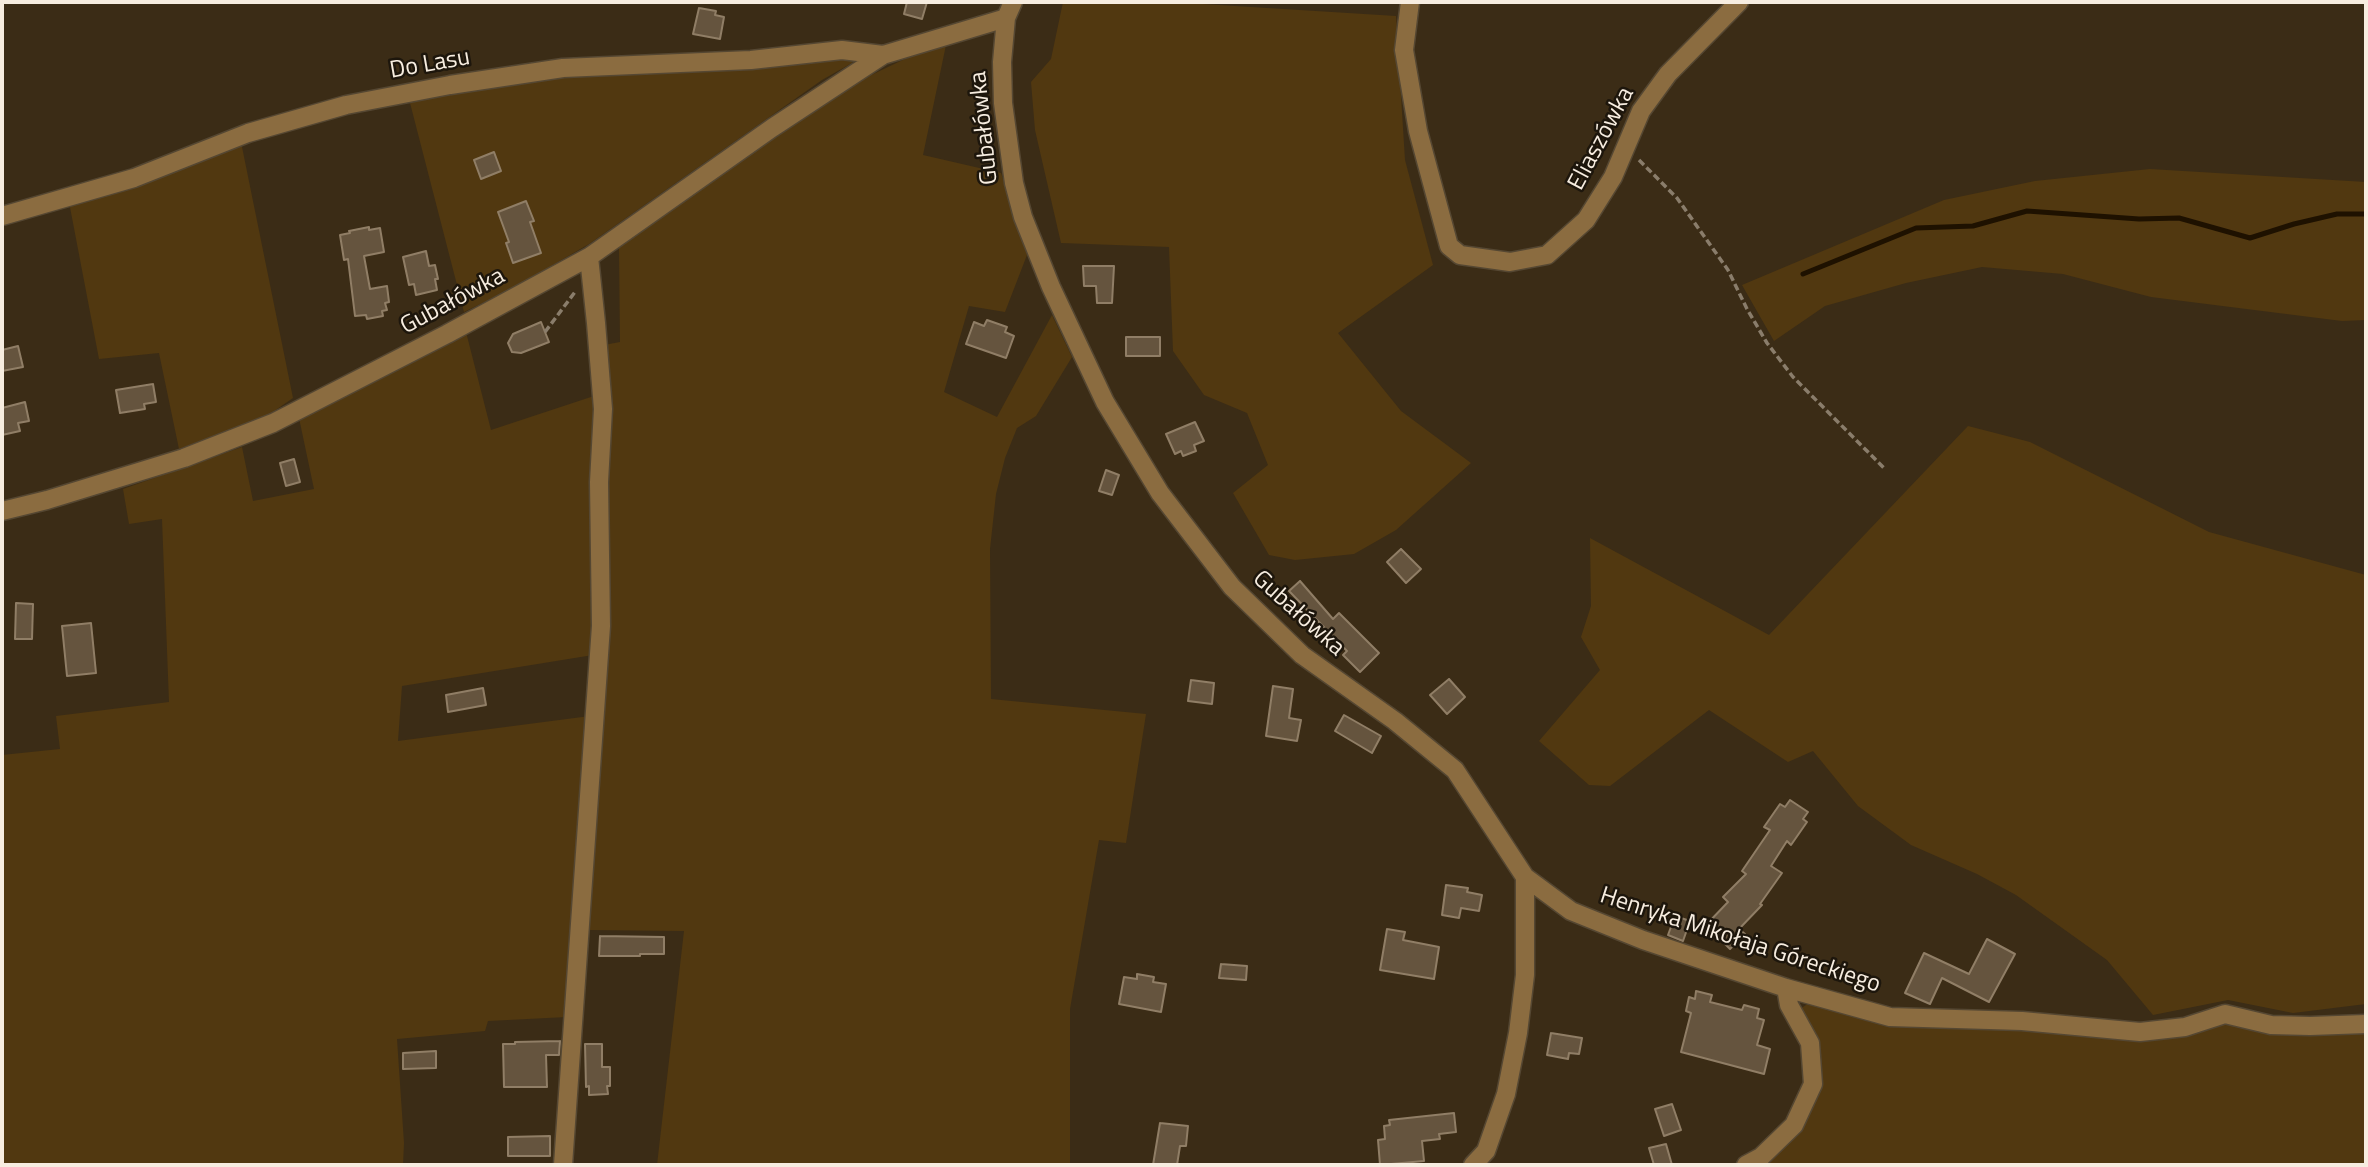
<!DOCTYPE html>
<meta charset="utf-8">
<style>
body{margin:0}
#map{position:relative;width:2368px;height:1167px;overflow:hidden;background:#3b2c16;font-family:"Titillium Web",sans-serif}
canvas{display:block}
.frame{position:absolute;inset:0;border:4px solid #f7ede0;pointer-events:none}
</style>
<div id="map">
<canvas width="2368" height="1167"></canvas>
<div class="frame"></div>
</div>
<script>
const ctx = document.querySelector('canvas').getContext('2d');
ctx.lineJoin = 'round';
function fillPath(path, color) { ctx.fillStyle = color; ctx.fill(path, 'evenodd'); }
const poly = rows => new Path2D(rows.map(r => 'M' + r).join(''));
function strokePath(path, color, width, dash) { ctx.strokeStyle = color; ctx.lineWidth = width; ctx.lineCap = dash ? 'butt' : 'round'; ctx.setLineDash(dash || []); ctx.stroke(path); }
function drawText(font, color, halo, rows, align = 'center') {
  ctx.font = font + ' "Titillium Web",sans-serif'; ctx.lineWidth = 5; ctx.setLineDash([]); ctx.textBaseline = 'middle'; ctx.strokeStyle = halo; ctx.fillStyle = color; for (const [text, x, y, turn = 0] of rows) {
    ctx.save(); ctx.translate(x, y); ctx.rotate((+turn || 0) * Math.PI / 180); ctx.textAlign = isNaN(turn) ? turn : align; if (halo) ctx.strokeText(text, 0, 0); ctx.fillText(text, 0, 0); ctx.restore();
  }
}
fillPath(poly([
 [1063,2,1171,2,1396,16,1405,160,1433,265,1338,333,1401,411,1471,463,1396,530,1354,554,1295,560,1269,555,1233,493,1268,465,1247,413,1204,395,1173,351,1169,247,1061,243,1035,130,1031,82,1051,59],
 [946,45,923,155,1001,173,1027,255,1005,312,969,306,944,392,997,417,1052,315,1072,357,1036,416,1017,428,1005,458,996,494,990,549,991,699,1146,714,1126,843,1099,840,1070,1009,1070,1165,657,1165,684,931,589,930,608,653,608,500,604,345,620,342,619,248,765,142,863,79,913,55],
 [853,58,852,63,822,80,589,244,513,288,464,312,409,99,507,80],
 [241,142,293,398,267,416,179,449,159,353,99,359,69,202],
 [2150,169,2366,182,2366,320,2342,321,2151,297,2063,274,1982,267,1906,283,1825,306,1774,341,1742,285,1944,200,2035,181],
 [466,332,491,430,600,394,593,655,402,686,398,741,590,716,567,1017,488,1021,485,1031,397,1039,404,1143,403,1165,2,1165,2,755,60,749,56,716,169,702,162,519,129,524,123,489,242,447,253,501,314,489,299,418],
 [1968,426,2030,442,2209,532,2366,575,2366,1004,2293,1013,2228,1000,2153,1015,2107,960,2016,895,1977,874,1911,845,1858,806,1813,751,1788,762,1709,710,1610,786,1589,785,1539,741,1600,670,1581,637,1591,606,1590,538,1769,635],
 [1812,1001,1900,1026,2018,1029,2224,1023,2269,1032,2366,1032,2366,1165,1758,1165,1812,1104,1800,1009]
]), '#513810');
strokePath(poly([
 [1803,274,1916,228,1973,226,2027,211,2139,219,2179,218,2250,238,2294,224,2337,214,2366,214]
]), '#1e1100', 5);
const building = poly([
 [907,2,927,2,922,19,904,14,907,2],
 [699,8,716,11,715,15,724,17,720,39,693,34,699,8],
 [494,152,501,171,481,179,474,160,494,152],
 [526,201,534,221,530,222,541,253,513,263,506,243,509,242,498,212,526,201],
 [369,227,369,230,380,228,384,252,364,256,370,289,387,286,389,302,385,303,387,310,382,311,383,316,367,319,366,315,355,316,348,259,344,260,340,235,350,233,349,231,369,227],
 [426,251,429,266,435,265,438,279,435,279,437,290,416,295,414,284,409,285,403,257,426,251],
 [1083,266,1114,266,1112,303,1097,303,1096,286,1084,286,1083,266],
 [987,320,1007,327,1005,332,1014,336,1006,358,966,344,974,322,984,326,987,320],
 [541,322,549,342,521,353,512,352,508,343,513,334,541,322],
 [1126,337,1160,337,1160,356,1126,356,1126,337],
 [18,346,23,367,2,371,2,350,18,346],
 [153,384,156,402,144,404,145,409,120,413,116,390,153,384],
 [25,402,29,421,18,423,20,431,2,435,2,408,25,402],
 [1195,422,1204,441,1194,445,1196,451,1183,456,1181,451,1175,454,1166,434,1195,422],
 [294,459,300,482,286,486,280,463,294,459],
 [1106,470,1119,475,1112,495,1099,491,1106,470],
 [1401,549,1421,569,1406,583,1387,562,1401,549],
 [1300,581,1333,619,1339,613,1379,653,1360,672,1343,655,1347,651,1289,591,1300,581],
 [16,603,33,604,32,639,15,639,16,603],
 [91,623,96,673,67,676,62,626,91,623],
 [1449,679,1465,697,1447,714,1430,695,1449,679],
 [1191,680,1214,683,1212,704,1188,701,1191,680],
 [1273,686,1293,689,1289,718,1301,720,1297,741,1266,736,1273,686],
 [483,688,486,705,448,712,446,695,483,688],
 [1344,715,1381,736,1372,753,1335,731,1344,715],
 [1790,800,1808,812,1803,819,1807,822,1791,845,1787,841,1771,866,1782,873,1760,904,1762,905,1739,929,1745,934,1730,949,1706,925,1728,902,1723,897,1746,874,1742,871,1770,830,1764,827,1780,804,1785,807,1790,800],
 [1446,885,1468,888,1467,892,1482,895,1479,911,1461,908,1459,918,1442,915,1446,885],
 [1675,916,1690,921,1683,941,1668,935,1675,916],
 [1387,929,1405,932,1403,940,1439,947,1434,979,1380,970,1387,929],
 [600,936,664,937,664,954,640,954,640,956,599,956,600,936],
 [1987,939,2015,954,1989,1002,1942,978,1930,1004,1905,993,1924,953,1969,974,1987,939],
 [1221,964,1247,966,1246,980,1219,978,1221,964],
 [1137,974,1154,977,1153,982,1166,984,1161,1012,1119,1004,1124,977,1137,979,1137,974],
 [1696,991,1712,995,1710,1002,1742,1010,1744,1005,1759,1009,1757,1018,1764,1020,1757,1045,1770,1049,1764,1074,1681,1052,1691,1013,1686,1011,1689,997,1695,999,1696,991],
 [1551,1033,1582,1038,1579,1054,1569,1053,1568,1059,1547,1055,1551,1033],
 [560,1041,559,1055,546,1055,547,1087,504,1087,503,1044,515,1044,515,1042,560,1041],
 [585,1044,602,1044,602,1067,610,1067,610,1086,607,1086,608,1094,589,1095,589,1086,586,1087,585,1044],
 [436,1051,436,1068,403,1069,403,1053,436,1051],
 [1672,1104,1681,1130,1664,1136,1655,1109,1672,1104],
 [1454,1113,1456,1132,1439,1134,1440,1139,1422,1141,1424,1161,1380,1165,1378,1140,1385,1139,1384,1126,1390,1125,1389,1120,1454,1113],
 [1160,1123,1188,1126,1186,1146,1180,1146,1177,1165,1153,1165,1160,1123],
 [550,1136,550,1156,508,1156,508,1137,550,1136],
 [1666,1144,1672,1165,1654,1165,1649,1148,1666,1144]
]);
fillPath(building, '#65543e');
strokePath(building, '#907e66', 2);
const minor = poly([
 [1013,2,1006,18,1002,62,1003,103,1014,183,1023,217,1051,287,1105,402,1160,493,1232,587,1302,655,1395,721,1455,770,1525,877,1525,975,1518,1033,1506,1094,1486,1151,1473,1165],
 [1410,2,1404,50,1418,131,1449,246,1460,255,1510,262,1547,255,1586,220,1613,177,1641,111,1668,74,1739,2],
 [2,216,134,178,248,133,346,105,450,85,563,68,751,60,842,50,883,55],
 [2,511,47,500,184,458,273,423,447,334,589,257,772,128,883,55,1006,18],
 [1525,877,1571,911,1643,940,1786,988,1890,1017,2022,1021,2140,1032,2185,1027,2225,1014,2271,1025,2310,1026,2366,1024],
 [563,1165,601,626,599,482,603,409,596,323,589,257],
 [1746,1165,1761,1157,1794,1125,1813,1084,1810,1043,1789,1005,1786,988]
]);
strokePath(minor, '#554732', 21);
strokePath(poly([
 [1639,160,1677,198,1728,270,1747,309,1767,343,1793,377,1884,468],
 [545,332,575,292]
]), '#8a7d6b', 3.5, [7, 3.5]);
strokePath(minor, '#8b6c40', 18);
drawText('24px', '#f7ede0', '#1d160c', [
 ["Do Lasu",430,65,-10],
 ["Gubałówka",985,128,-96],
 ["Eliaszówka",1602,139,-62],
 ["Gubałówka",453,302,-28],
 ["Gubałówka",1298,614,42],
 ["Henryka Mikołaja Góreckiego",1740,941,18]
]);
</script>
